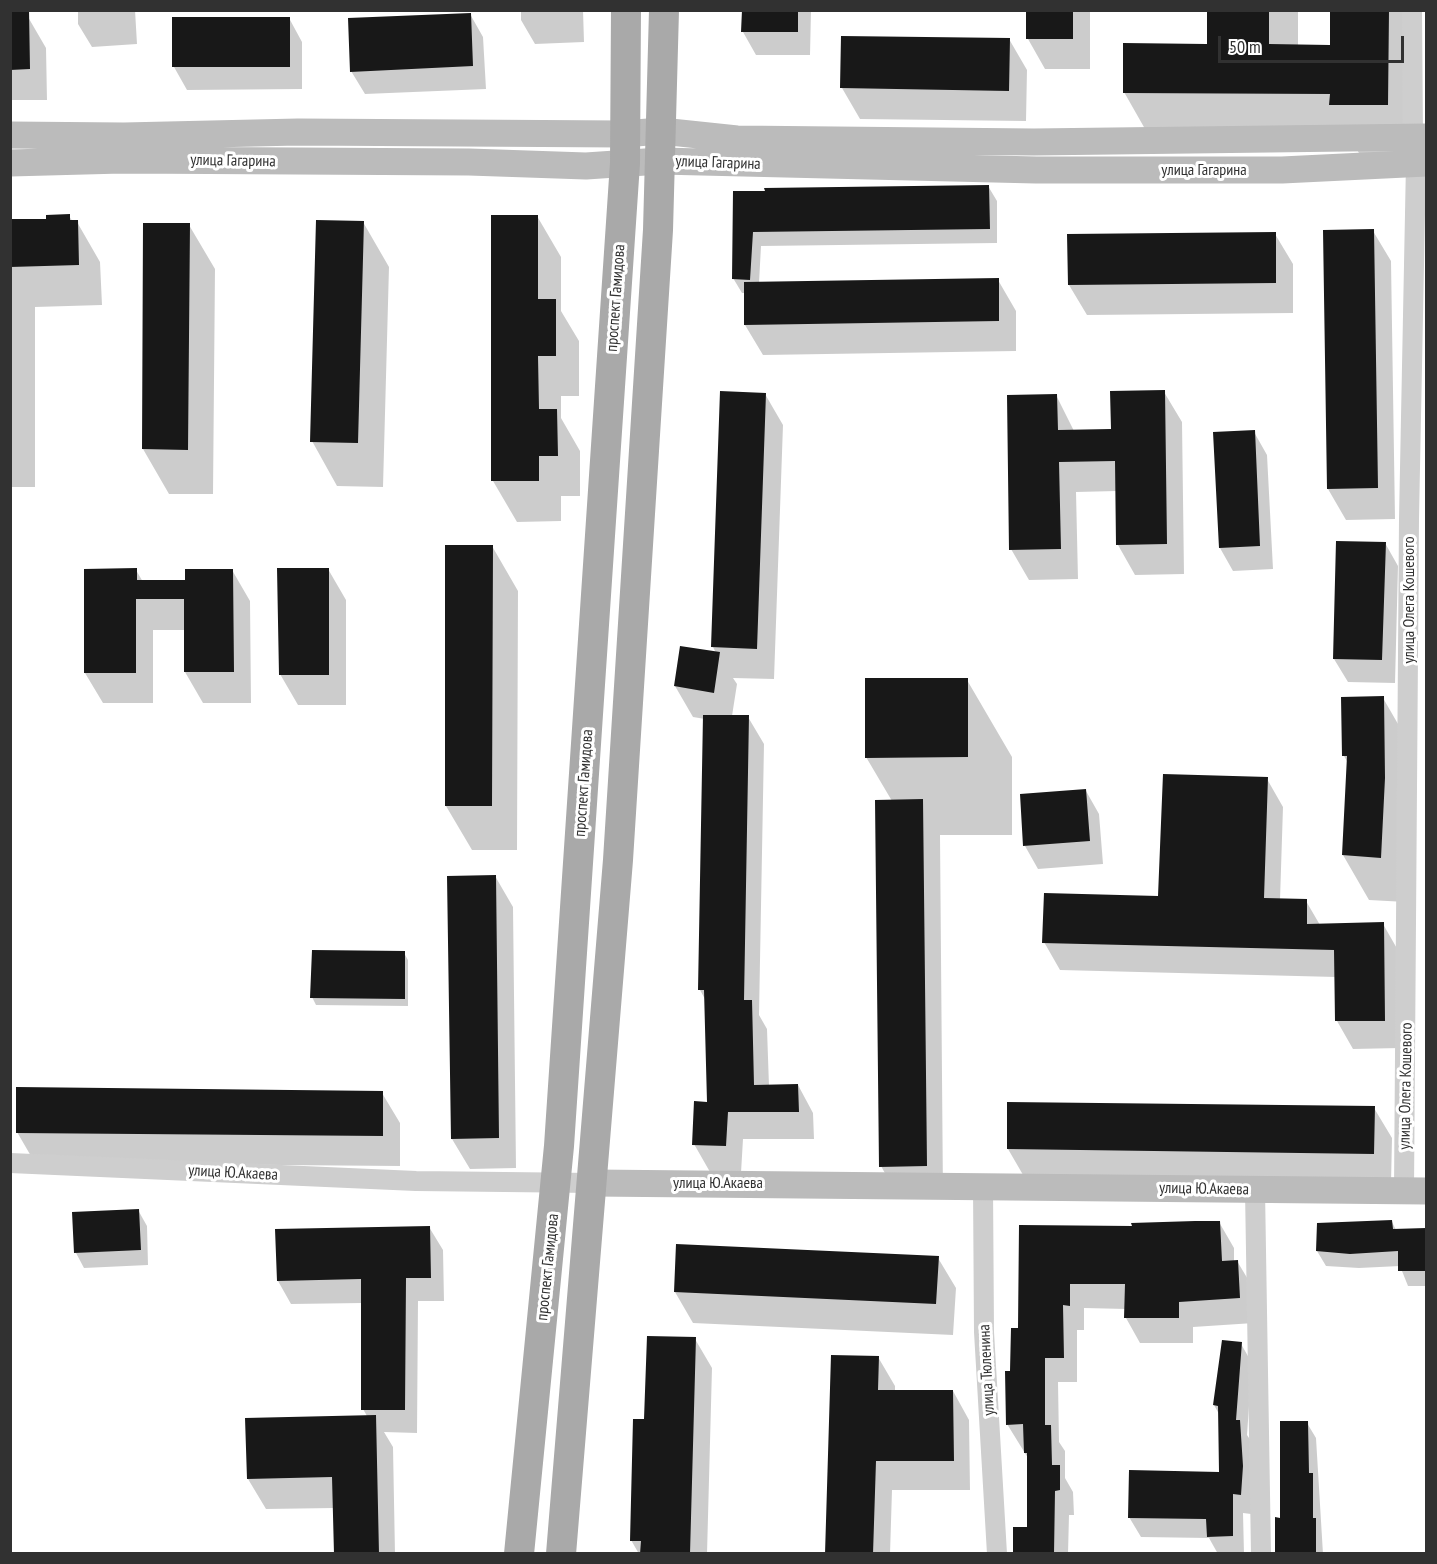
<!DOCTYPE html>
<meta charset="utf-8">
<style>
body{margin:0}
#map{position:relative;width:1437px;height:1564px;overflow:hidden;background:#fff;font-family:"PT Sans Narrow",sans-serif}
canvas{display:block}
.frame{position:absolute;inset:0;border:12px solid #313131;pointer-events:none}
.scale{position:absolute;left:1218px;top:36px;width:186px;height:27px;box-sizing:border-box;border:3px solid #313131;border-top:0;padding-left:8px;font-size:18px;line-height:21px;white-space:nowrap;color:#313131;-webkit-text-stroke:4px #fff;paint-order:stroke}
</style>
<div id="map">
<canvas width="1437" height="1564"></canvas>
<div class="frame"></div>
<div class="scale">50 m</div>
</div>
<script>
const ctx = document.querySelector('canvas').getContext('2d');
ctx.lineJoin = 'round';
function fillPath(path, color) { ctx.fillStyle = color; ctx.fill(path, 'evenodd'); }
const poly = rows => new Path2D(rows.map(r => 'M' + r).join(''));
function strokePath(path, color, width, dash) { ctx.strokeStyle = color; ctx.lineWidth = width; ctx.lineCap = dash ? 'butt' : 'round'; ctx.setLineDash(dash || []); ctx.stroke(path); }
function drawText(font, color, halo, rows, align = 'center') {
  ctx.font = font + ' "PT Sans Narrow",sans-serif'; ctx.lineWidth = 6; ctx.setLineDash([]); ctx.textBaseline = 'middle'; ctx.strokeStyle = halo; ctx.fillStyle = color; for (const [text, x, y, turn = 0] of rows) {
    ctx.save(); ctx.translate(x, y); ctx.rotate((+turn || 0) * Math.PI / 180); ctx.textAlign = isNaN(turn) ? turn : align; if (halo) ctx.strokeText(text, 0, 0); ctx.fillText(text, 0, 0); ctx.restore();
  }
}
fillPath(poly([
 [78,10,135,10,137,44,92,47,78,24],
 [521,10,583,10,584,42,535,44,521,20],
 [743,10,811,10,810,55,756,55,743,32],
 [1028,10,1090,10,1090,69,1045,69,1028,39],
 [1208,10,1298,10,1298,46,1331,46,1332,10,1418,10,1417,155,1360,155,1354,144,1153,143,1124,92,1208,45],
 [470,14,483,37,486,89,365,94,351,71],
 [28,17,46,48,47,100,10,100,10,18],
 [289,18,302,42,302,89,187,90,174,67],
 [843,37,1009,39,1027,70,1026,121,860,119,842,88],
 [988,186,997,201,997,243,761,246,759,283,998,280,1016,311,1016,351,763,355,745,325,745,293,742,293,733,278,734,193],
 [69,216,73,222,77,222,100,262,102,305,35,307,35,487,10,487,10,221,48,221],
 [537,216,561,257,561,311,579,341,579,396,561,396,561,418,580,451,580,496,561,496,561,521,517,522,493,481],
 [363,222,389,267,383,487,337,486,312,441],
 [189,225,215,269,213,494,169,494,143,449],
 [1373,231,1391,261,1395,519,1346,520,1328,489],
 [1275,234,1293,264,1293,313,1087,315,1069,285],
 [1164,392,1182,422,1184,574,1135,575,1118,545,1117,491,1076,492,1078,579,1029,580,1011,549,1056,395,1074,431,1113,430],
 [765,394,783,425,774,679,733,678,737,684,732,716,748,717,764,744,759,1015,767,1029,769,1086,798,1085,813,1113,814,1139,743,1139,741,1173,710,1172,694,1144,708,1104,706,1001,700,990,705,719,693,717,675,686,716,653,713,647],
 [1254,432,1267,455,1273,569,1233,571,1220,548],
 [1385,543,1398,566,1395,683,1348,682,1334,659],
 [492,546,518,591,517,850,472,850,446,806],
 [328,569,346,600,346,705,298,705,280,674],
 [136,570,143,582,186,582,232,570,250,601,251,703,203,703,185,672,185,630,153,630,153,703,103,703,85,673],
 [967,680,1012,757,1012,835,940,835,943,1196,898,1197,881,1166,892,801,866,757],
 [1383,698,1409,743,1406,902,1369,900,1343,855,1348,763,1344,756],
 [1267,779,1283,807,1280,900,1306,901,1320,925,1383,924,1399,952,1400,1048,1353,1049,1337,1021,1336,977,1060,970,1044,942,1160,897],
 [1086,791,1099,814,1103,864,1038,869,1025,846],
 [495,876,513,907,516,1168,470,1169,452,1139],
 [404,953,408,960,408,1006,316,1005,312,997],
 [382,1093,400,1123,400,1166,35,1163,17,1132],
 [1009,1103,1374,1108,1392,1138,1391,1184,1026,1180,1008,1149],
 [138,1210,147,1226,148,1265,84,1268,76,1253,74,1213],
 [1219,1222,1234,1248,1234,1261,1237,1261,1252,1286,1254,1323,1193,1327,1193,1343,1140,1343,1126,1318,1126,1309,1084,1308,1084,1330,1077,1330,1077,1382,1058,1382,1059,1442,1065,1451,1065,1478,1073,1492,1074,1515,1069,1515,1068,1554,1014,1554,1029,1528,1028,1458,1007,1424,1019,1329,1133,1227],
 [1392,1222,1396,1230,1426,1230,1426,1286,1408,1286,1400,1266,1359,1268,1326,1266,1317,1251],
 [429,1227,443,1250,444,1301,418,1301,417,1433,384,1432,393,1447,395,1554,268,1554,336,1552,334,1508,266,1509,248,1479,367,1416,363,1409,363,1303,291,1304,278,1281,277,1230],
 [938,1258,956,1288,953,1335,693,1323,675,1292],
 [695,1339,712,1368,707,1554,639,1554,631,1540,646,1421],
 [1241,1344,1252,1363,1247,1435,1251,1441,1251,1514,1243,1513,1244,1554,1218,1554,1209,1538,1141,1537,1129,1517,1220,1473,1219,1414,1214,1405],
 [878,1357,895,1386,895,1392,953,1391,969,1420,970,1490,892,1490,890,1554,827,1554],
 [1307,1423,1316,1438,1323,1554,1277,1554,1281,1519]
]), '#0003');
fillPath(poly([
 [10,10,29,10,30,69,10,70],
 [742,10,798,10,798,32,741,32],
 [1026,10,1073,10,1073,39,1026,39],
 [1207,10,1269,10,1269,44,1330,45,1330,10,1389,10,1388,105,1329,105,1330,94,1123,93,1123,43,1207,44],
 [471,13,473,66,350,72,348,18],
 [172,17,290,17,290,67,172,67],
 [841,36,1010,38,1009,91,840,88],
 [989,185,990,229,753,232,750,280,732,279,733,191,765,191,764,188],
 [70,214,70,220,78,220,79,265,10,267,10,219,46,219,46,215],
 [491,215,538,215,538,299,556,299,556,356,538,356,539,409,557,409,558,456,539,456,539,481,491,481],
 [316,220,364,221,358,443,310,442],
 [143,223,190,223,188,450,142,449],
 [1374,229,1378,488,1327,489,1323,230],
 [1276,232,1276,283,1068,285,1067,234],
 [999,278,999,321,744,325,744,282],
 [1165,390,1167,544,1116,545,1115,461,1059,462,1061,549,1009,550,1007,395,1057,394,1058,430,1111,429,1110,391],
 [720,391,766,393,757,649,711,647],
 [1255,430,1260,546,1219,548,1213,432],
 [1336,541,1386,542,1382,660,1333,659],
 [445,545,493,545,492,806,445,806],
 [137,568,137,580,185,580,185,569,233,569,234,672,184,672,184,599,136,599,136,673,84,673,84,569],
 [277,568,329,568,329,675,279,675],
 [680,646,720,652,714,693,674,686],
 [865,678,968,678,968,757,865,758],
 [1384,696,1385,778,1381,858,1342,855,1347,756,1342,756,1341,697],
 [703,715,749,715,744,1000,752,1000,754,1085,798,1084,799,1112,728,1112,726,1146,692,1145,694,1101,707,1102,704,990,698,990],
 [1163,774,1268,777,1264,898,1307,899,1307,924,1384,922,1385,1021,1335,1021,1334,950,1042,943,1044,893,1158,896],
 [1086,789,1090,841,1023,846,1020,794],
 [923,799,927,1166,879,1167,875,800],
 [496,875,499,1138,451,1139,447,876],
 [312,950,405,951,405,999,310,998],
 [16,1087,383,1091,383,1136,16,1133],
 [1007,1102,1375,1106,1374,1154,1007,1149],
 [139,1209,141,1250,74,1253,72,1212],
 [1392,1220,1393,1229,1426,1228,1426,1271,1398,1271,1398,1251,1350,1254,1316,1251,1317,1223],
 [1195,1221,1220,1221,1222,1261,1238,1260,1240,1298,1179,1302,1179,1318,1124,1318,1125,1284,1070,1284,1070,1306,1063,1305,1064,1358,1045,1358,1045,1425,1051,1425,1052,1465,1060,1465,1060,1490,1055,1491,1054,1554,1013,1554,1013,1527,1027,1527,1027,1453,1024,1453,1023,1424,1006,1425,1005,1371,1010,1371,1011,1328,1018,1328,1019,1225,1132,1226,1131,1223],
 [430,1226,431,1278,406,1278,405,1410,361,1410,361,1279,277,1281,275,1229],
 [676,1244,939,1256,936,1304,674,1292],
 [647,1336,696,1337,690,1554,640,1554,641,1541,630,1541,633,1419,644,1419],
 [1222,1340,1242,1342,1236,1420,1240,1420,1243,1466,1241,1495,1233,1494,1233,1536,1207,1537,1206,1519,1128,1518,1129,1470,1219,1472,1218,1406,1213,1405],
 [831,1355,879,1356,878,1390,953,1390,954,1461,876,1461,873,1554,825,1554],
 [376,1415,379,1554,334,1554,332,1477,247,1479,245,1418],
 [1280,1421,1308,1421,1309,1473,1313,1473,1313,1518,1316,1518,1316,1552,1275,1552,1275,1517,1280,1518]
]), '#181818');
strokePath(poly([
 [10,1163,416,1181,593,1183],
 [983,1186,984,1332,997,1554],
 [1255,1190,1261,1554],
 [1404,1190,1409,519,1416,163,1413,137,1412,10]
]), '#cecece', 20);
strokePath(poly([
 [10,135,124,136,298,132,623,134,661,131,737,139,1034,142,1426,137],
 [10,163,122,160,469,162,586,166,660,161,1036,170,1282,170,1426,163],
 [593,1183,1426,1191]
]), '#bbb', 27);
strokePath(poly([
 [519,1554,559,1146,625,163,626,10],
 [561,1554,618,860,658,230,664,10]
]), '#a9a9a9', 30);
drawText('16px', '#313131', '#fff', [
 ["улица Гагарина",233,161,1],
 ["улица Гагарина",718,163,2],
 ["улица Гагарина",1204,170],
 ["проспект Гамидова",616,298,-86],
 ["улица Олега Кошевого",1409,600,-90],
 ["проспект Гамидова",584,783,-86],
 ["улица Олега Кошевого",1406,1086,-89],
 ["улица Ю.Акаева",233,1173,3],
 ["улица Ю.Акаева",718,1183],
 ["улица Ю.Акаева",1204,1189,1],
 ["проспект Гамидова",548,1267,-84],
 ["улица Тюленина",987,1370,-93]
]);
</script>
